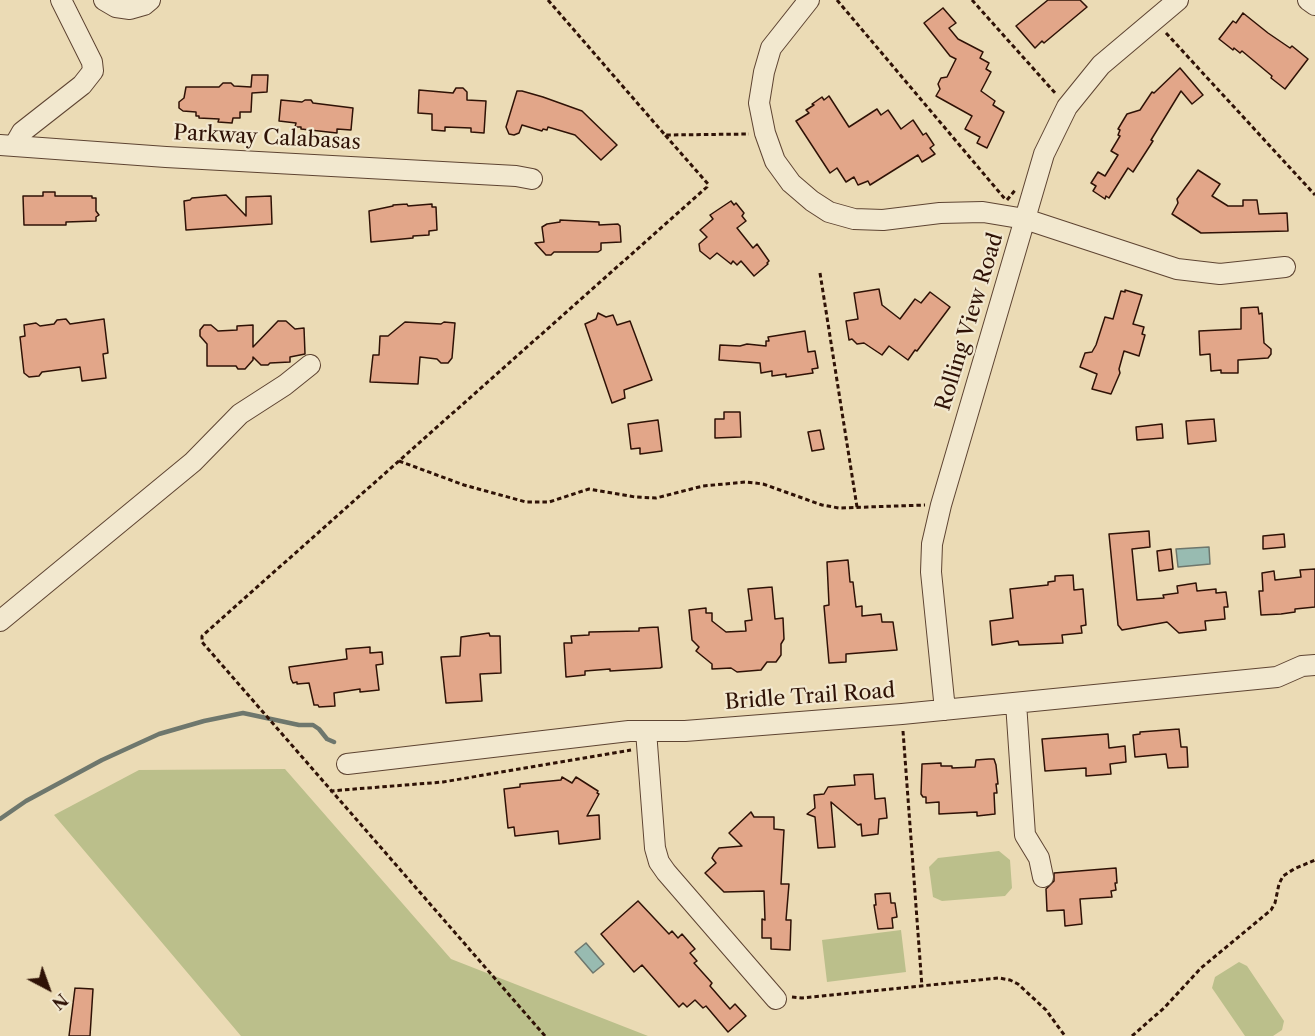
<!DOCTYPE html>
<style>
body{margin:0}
#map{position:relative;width:1315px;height:1036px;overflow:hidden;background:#ebdbb5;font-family:"Libre Caslon Text",serif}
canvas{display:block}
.north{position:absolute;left:18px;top:958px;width:60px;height:60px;-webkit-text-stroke:4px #f2e8cf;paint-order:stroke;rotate:139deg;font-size:16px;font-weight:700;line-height:24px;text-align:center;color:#2f1206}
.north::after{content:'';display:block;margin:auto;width:21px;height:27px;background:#2f1206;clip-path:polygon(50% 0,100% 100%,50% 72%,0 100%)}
</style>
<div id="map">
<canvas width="1315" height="1036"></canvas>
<div class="north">N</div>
</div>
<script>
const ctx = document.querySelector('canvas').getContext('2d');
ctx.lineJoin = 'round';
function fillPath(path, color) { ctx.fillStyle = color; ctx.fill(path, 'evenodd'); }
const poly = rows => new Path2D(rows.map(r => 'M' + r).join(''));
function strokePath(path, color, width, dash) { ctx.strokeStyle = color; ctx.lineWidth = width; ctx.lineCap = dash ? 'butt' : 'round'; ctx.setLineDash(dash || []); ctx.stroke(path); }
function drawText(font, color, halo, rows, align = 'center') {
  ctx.font = font + ' "Libre Caslon Text",serif'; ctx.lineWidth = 4.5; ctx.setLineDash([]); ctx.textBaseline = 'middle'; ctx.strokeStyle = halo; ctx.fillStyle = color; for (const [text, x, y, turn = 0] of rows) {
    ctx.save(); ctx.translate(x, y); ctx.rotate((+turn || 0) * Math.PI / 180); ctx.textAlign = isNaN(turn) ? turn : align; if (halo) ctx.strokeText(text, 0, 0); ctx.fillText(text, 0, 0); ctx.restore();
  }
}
fillPath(poly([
 [285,769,451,959,648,1036,241,1036,54,815,139,770],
 [999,851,1010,860,1012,888,1005,896,942,901,933,897,929,867,938,858],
 [901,930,906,972,827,982,822,940],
 [1239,962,1247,966,1284,1021,1282,1030,1273,1036,1245,1036,1212,988,1215,977]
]), '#bbbf8b');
const water = poly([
 [1209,547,1210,564,1178,567,1176,549,1209,547],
 [586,943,604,964,593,973,575,952,586,943]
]);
fillPath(water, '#98bbb1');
strokePath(water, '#6e776d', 1.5);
strokePath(poly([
 [0,819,26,801,102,760,159,734,204,721,243,713,299,725,313,725,319,729,327,739,334,742]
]), '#6e776d', 4.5);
const building = poly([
 [1048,0,1080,0,1087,7,1044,43,1042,41,1035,48,1016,26,1048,0],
 [943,8,956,23,949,28,958,39,983,52,980,58,989,63,986,69,991,72,981,91,995,101,993,105,1004,112,987,148,977,143,980,137,965,129,972,116,936,96,940,89,938,84,941,78,947,77,956,59,950,56,924,23,943,8],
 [1243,13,1268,33,1290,48,1292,46,1308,59,1285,89,1271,78,1272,76,1242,51,1240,53,1234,48,1233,50,1219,39,1233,21,1236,23,1243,13],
 [1180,68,1203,95,1192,104,1181,91,1151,140,1153,141,1133,172,1128,168,1109,198,1106,196,1105,199,1093,191,1096,186,1091,183,1098,172,1105,176,1118,155,1111,151,1120,136,1118,135,1120,130,1118,129,1127,114,1140,110,1152,92,1154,93,1180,68],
 [252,75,268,75,267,92,252,93,251,112,240,112,240,118,233,118,232,123,218,122,219,119,199,118,199,116,196,116,196,112,183,111,179,108,179,102,184,98,186,87,219,87,223,83,231,83,234,86,251,87,252,75],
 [456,88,463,88,467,92,467,100,486,101,484,133,471,132,471,128,445,127,445,131,432,130,432,114,418,113,419,90,453,93,456,88],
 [517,91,522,91,543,97,582,111,617,145,601,160,575,135,548,127,547,130,543,129,542,131,522,125,519,133,514,135,509,134,506,127,517,91],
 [829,96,849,127,877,109,881,115,888,110,901,129,913,120,923,135,926,133,934,145,930,148,935,154,922,162,918,155,870,185,868,181,858,185,854,177,846,182,837,168,830,173,796,121,809,113,806,110,814,105,812,104,822,97,824,100,829,96],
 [281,100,302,102,305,100,311,100,313,103,353,108,351,130,337,129,337,133,301,129,301,127,295,127,296,123,279,121,281,100],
 [1198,170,1220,184,1212,196,1228,206,1243,206,1243,200,1257,200,1259,214,1287,213,1288,231,1201,233,1172,214,1178,203,1177,199,1198,170],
 [43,192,55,192,55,196,92,196,92,198,96,198,96,211,99,215,96,217,96,221,66,222,66,225,24,225,23,196,43,196,43,192],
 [226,195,246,216,246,197,271,196,272,224,186,230,184,201,190,200,192,198,226,195],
 [731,201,734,205,736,203,744,213,742,216,746,221,737,228,753,248,757,244,769,261,767,263,768,264,754,276,741,261,737,265,733,261,731,264,717,253,710,259,700,251,699,244,707,237,700,230,713,219,710,215,731,201],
 [407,204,408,206,432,204,432,207,436,207,437,230,429,231,429,235,413,236,413,238,371,242,369,211,393,206,393,205,407,204],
 [560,220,599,222,599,225,618,224,620,226,621,242,601,243,601,250,598,252,554,252,551,255,546,255,535,243,544,242,542,227,547,224,560,222,560,220],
 [879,289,882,305,900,319,915,299,921,303,930,292,950,307,917,351,915,350,908,360,889,346,882,355,864,343,857,344,852,339,849,340,846,321,858,319,854,293,879,289],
 [1125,290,1142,295,1133,324,1144,327,1142,334,1145,335,1139,356,1124,351,1119,369,1120,373,1111,394,1092,389,1097,374,1080,367,1085,353,1092,352,1096,345,1105,317,1113,319,1121,291,1125,292,1125,290],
 [1258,307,1259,314,1262,313,1264,343,1271,349,1271,354,1268,358,1238,360,1238,373,1221,373,1221,370,1211,371,1210,354,1200,355,1199,331,1241,329,1241,308,1258,307],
 [598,313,606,317,613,315,617,325,630,321,652,380,624,390,625,398,612,403,585,324,596,319,598,313],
 [66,319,70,324,104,319,108,353,103,354,106,378,82,381,80,367,42,372,39,376,29,377,24,373,20,337,25,336,24,325,36,323,40,326,54,324,57,320,66,319],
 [278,321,286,321,295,329,304,328,305,354,290,357,290,362,270,363,268,365,261,365,253,357,253,360,245,369,238,369,236,366,207,366,207,344,200,336,200,330,204,325,211,325,218,331,237,330,237,326,253,325,253,347,278,321],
 [405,322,441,324,444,322,455,323,452,358,448,363,441,363,437,359,420,357,418,384,370,382,373,355,379,355,380,336,388,336,405,322],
 [805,331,808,352,815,351,818,368,812,369,813,373,786,377,786,374,772,376,772,371,761,373,760,363,719,360,720,345,740,346,747,344,766,346,766,341,769,341,768,337,805,331],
 [724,412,740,412,741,437,715,438,715,419,724,419,724,412],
 [1214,419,1216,441,1188,444,1186,421,1214,419],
 [658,420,662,451,640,454,640,448,631,449,628,424,658,420],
 [1162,424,1163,438,1137,440,1136,427,1162,424],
 [820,430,824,449,812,451,808,432,820,430],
 [1149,531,1150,547,1132,549,1137,600,1164,598,1163,595,1178,593,1177,586,1196,583,1197,591,1216,589,1216,593,1226,592,1228,607,1224,607,1225,619,1205,621,1206,630,1179,633,1167,622,1122,630,1118,625,1109,534,1149,531],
 [1284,534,1285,547,1263,549,1263,536,1284,534],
 [1171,549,1173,569,1159,571,1157,551,1171,549],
 [848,560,850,582,853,582,856,607,862,606,862,616,881,614,882,622,893,622,897,650,846,654,846,662,829,663,824,606,829,605,827,562,848,560],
 [1315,569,1315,607,1295,609,1295,612,1281,614,1261,615,1259,591,1263,591,1262,573,1274,571,1275,580,1301,577,1300,570,1315,569],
 [1073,575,1074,590,1083,589,1086,625,1081,626,1082,633,1062,635,1063,643,1019,645,1018,641,992,645,990,621,1013,618,1010,589,1048,585,1048,582,1055,581,1055,576,1073,575],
 [772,587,775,619,783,618,784,639,781,644,781,655,776,662,767,662,761,670,737,672,731,668,712,669,712,664,696,651,699,647,692,640,689,610,706,608,706,613,712,613,712,621,726,632,746,631,745,621,752,620,748,589,772,587],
 [658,627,662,667,660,668,610,671,610,669,585,671,585,675,566,677,564,643,572,643,571,636,589,635,589,632,639,631,639,628,658,627],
 [489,633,490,636,500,636,501,673,480,674,482,701,446,703,441,657,460,656,461,637,489,633],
 [370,647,370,653,382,652,383,664,376,665,379,690,360,692,360,689,334,693,335,706,319,707,318,705,314,705,309,683,297,684,297,682,293,683,291,679,289,667,347,659,346,649,370,647],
 [1179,729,1181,747,1187,747,1188,767,1168,768,1166,754,1135,757,1133,735,1140,734,1140,732,1179,729],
 [1108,734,1109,748,1125,746,1126,762,1110,764,1111,774,1086,776,1086,768,1045,771,1042,739,1108,734],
 [989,759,994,759,996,765,998,784,996,784,997,793,994,793,995,814,977,816,977,812,939,814,939,802,926,803,926,797,923,797,921,794,922,764,941,763,941,766,952,766,952,768,975,767,976,760,989,759],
 [873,774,875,799,885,798,887,818,879,819,878,834,862,836,861,824,858,825,831,802,835,847,818,848,815,817,807,814,815,808,814,795,824,794,828,787,855,785,854,775,873,774],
 [562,777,572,783,576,777,598,791,597,793,599,794,587,816,599,815,600,839,559,844,558,831,515,836,514,827,508,828,504,789,520,787,520,784,561,780,562,777],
 [751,812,754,817,774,817,774,829,784,830,781,884,789,884,786,920,791,920,790,950,771,949,771,938,762,938,762,919,765,920,764,891,724,892,705,873,716,863,712,858,714,854,719,848,742,846,729,833,751,812],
 [1116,868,1117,883,1115,883,1116,890,1111,891,1112,897,1080,899,1082,924,1065,926,1064,910,1047,911,1046,889,1054,881,1054,873,1116,868],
 [890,893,891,903,895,903,897,917,892,918,893,928,878,929,874,905,876,905,875,894,890,893],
 [638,901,669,934,672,931,678,938,682,934,695,949,690,953,697,961,694,963,712,983,710,986,730,1009,735,1004,746,1016,728,1032,706,1006,703,1008,695,1000,687,1007,683,1003,679,1007,642,965,634,972,601,934,638,901],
 [75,988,93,989,90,1036,69,1036,75,988]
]);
fillPath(building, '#e2a689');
strokePath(building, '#2f1206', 1.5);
const minor = poly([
 [104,0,116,7,130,9,144,5,150,0],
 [809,0,771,48,764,72,759,103,765,133,775,161,791,183,812,201,829,212,854,219,883,220,940,213,983,212,1025,219,1177,269,1220,274,1285,267],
 [1308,0,1315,5],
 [0,145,166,157,516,176,532,179],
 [14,146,22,132,82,85,93,71,92,62,61,0],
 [0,621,193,462,240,414,285,385,310,365],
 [1016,703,1025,835,1039,858,1043,877],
 [945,710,931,572,932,544,941,505,1044,154,1067,107,1101,65,1178,0],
 [646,731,655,848,659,862,666,872,776,999],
 [347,764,629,731,685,731,902,714,1277,677,1302,666,1315,665]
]);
strokePath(minor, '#5e4432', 22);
strokePath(poly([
 [548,0,665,135,749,134],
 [837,0,1005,199],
 [972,0,1056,94],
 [1166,33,1315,195],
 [1007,200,1016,189],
 [820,273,857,507],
 [399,461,464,485,526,502,549,502,589,489,635,497,656,498,703,486,746,482,763,484,822,505,839,508,925,505],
 [903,731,922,987],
 [330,791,443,782,631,750],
 [792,997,802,998,999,978,1010,980,1018,984,1046,1010,1065,1036],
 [545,1036,202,642,202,636,707,187,708,184,665,135],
 [1132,1036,1164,1008,1201,968,1271,910,1275,903,1279,884,1283,876,1294,869,1315,860]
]), '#2f1206', 3, [4.5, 3]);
strokePath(minor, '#f2e8cf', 20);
drawText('21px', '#2f1206', '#f2e8cf', [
 ["Parkway Calabasas",267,138,3],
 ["Rolling View Road",970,322,-73],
 ["Bridle Trail Road",810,697,-4]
]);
</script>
